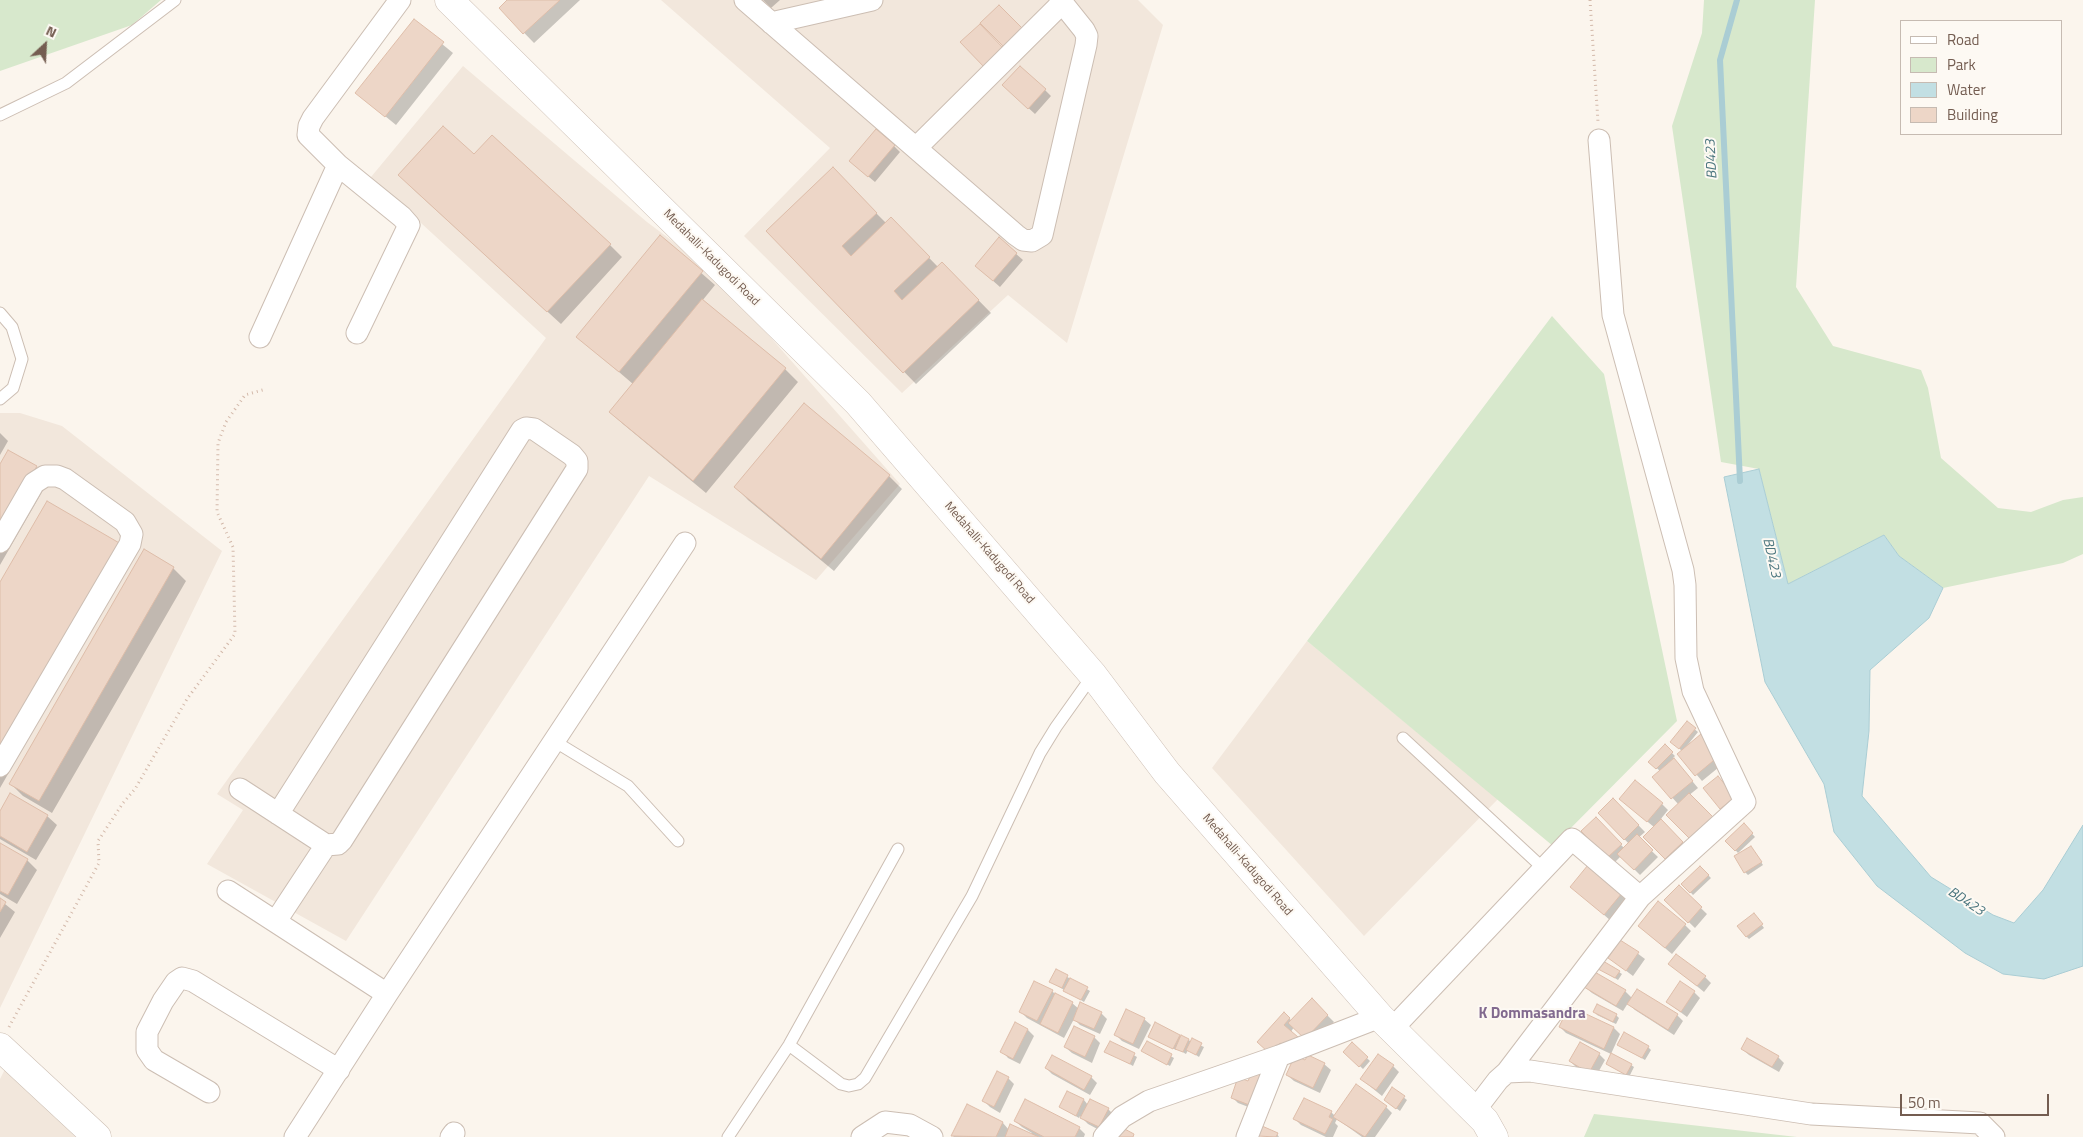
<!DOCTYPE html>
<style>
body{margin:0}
#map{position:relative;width:2083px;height:1137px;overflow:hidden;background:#fbf5ed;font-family:"Titillium Web",sans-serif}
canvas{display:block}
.legend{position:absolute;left:1900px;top:20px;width:162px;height:115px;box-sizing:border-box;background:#fdf9f3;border:1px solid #c6bbb2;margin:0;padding:6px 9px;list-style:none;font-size:15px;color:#745d51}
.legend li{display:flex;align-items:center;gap:10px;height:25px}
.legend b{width:25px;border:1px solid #c6bbb2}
.north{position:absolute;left:20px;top:20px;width:50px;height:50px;-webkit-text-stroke:4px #fdf9f3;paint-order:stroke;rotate:25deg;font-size:14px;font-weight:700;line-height:20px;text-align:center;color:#745d51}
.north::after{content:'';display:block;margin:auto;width:18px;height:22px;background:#745d51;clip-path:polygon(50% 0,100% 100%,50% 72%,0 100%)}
.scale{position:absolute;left:1900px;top:1094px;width:149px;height:22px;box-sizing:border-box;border:2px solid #745d51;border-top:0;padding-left:6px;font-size:15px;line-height:18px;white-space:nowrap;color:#745d51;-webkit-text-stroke:4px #fdf9f3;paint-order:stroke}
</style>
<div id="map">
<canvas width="2083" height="1137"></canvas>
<ul class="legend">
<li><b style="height:6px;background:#fff"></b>Road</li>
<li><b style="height:14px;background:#d7e8cc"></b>Park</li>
<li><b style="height:14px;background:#c2dfe3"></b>Water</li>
<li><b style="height:14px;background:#edd6c7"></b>Building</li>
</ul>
<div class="north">N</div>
<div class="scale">50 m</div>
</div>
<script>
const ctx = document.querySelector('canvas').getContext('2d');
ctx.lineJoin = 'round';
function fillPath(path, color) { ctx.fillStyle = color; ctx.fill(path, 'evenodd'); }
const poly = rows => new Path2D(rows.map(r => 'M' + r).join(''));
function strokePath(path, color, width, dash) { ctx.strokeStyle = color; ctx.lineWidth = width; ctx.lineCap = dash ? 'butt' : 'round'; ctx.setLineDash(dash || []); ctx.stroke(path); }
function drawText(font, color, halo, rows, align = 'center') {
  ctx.font = font + ' "Titillium Web",sans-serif'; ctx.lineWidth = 4; ctx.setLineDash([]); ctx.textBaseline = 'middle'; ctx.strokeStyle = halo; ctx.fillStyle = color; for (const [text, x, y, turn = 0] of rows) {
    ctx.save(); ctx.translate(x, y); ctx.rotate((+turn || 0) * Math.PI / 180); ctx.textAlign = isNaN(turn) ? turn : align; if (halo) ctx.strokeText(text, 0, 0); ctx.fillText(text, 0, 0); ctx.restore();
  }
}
fillPath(poly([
 [661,0,1138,0,1163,25,1067,343,1008,295,902,393,744,236,830,148],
 [463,66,647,222,711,270,900,484,816,580,649,476,346,941,207,864,243,810,217,794,546,338,371,177],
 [0,413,20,413,62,426,222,551,0,1008],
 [1307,641,1498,799,1364,936,1212,768],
 [5,1069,79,1137,0,1137,0,1079]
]), '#f2e7dc');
fillPath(poly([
 [0,0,161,0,132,25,0,71],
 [1704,0,1815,0,1796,287,1833,346,1921,370,1928,388,1941,458,1998,508,2031,512,2063,500,2083,497,2083,554,2063,563,1943,588,1899,556,1884,535,1788,584,1759,469,1721,462,1672,126,1702,33],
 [1552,316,1604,374,1677,721,1553,846,1307,641],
 [1594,1114,1797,1137,1584,1137]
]), '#d7e8cc');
const water = poly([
 [1759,469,1788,584,1884,535,1899,556,1943,588,1929,618,1870,670,1869,731,1862,796,1931,877,1993,915,2014,923,2043,890,2083,825,2083,966,2044,979,2003,974,1965,953,1877,886,1834,832,1824,784,1765,682,1724,477,1759,469]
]);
fillPath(water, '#c2dfe3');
strokePath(water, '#aacdd4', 1);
fillPath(poly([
 [509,0,580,0,534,43,500,8],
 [763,0,780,0,771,8],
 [414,21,453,53,396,125,357,93],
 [1045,90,1051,96,1035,114,1010,91],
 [894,146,900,152,875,182,857,167],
 [474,156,610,245,622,257,561,324,412,188],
 [832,169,886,223,891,219,938,267,942,263,991,313,916,384,767,231],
 [660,237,715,285,702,301,785,369,798,382,706,493,623,424,610,412,633,384,578,337],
 [999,239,1023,260,1000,287,983,272],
 [804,405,889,476,902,489,834,571,748,500,736,487],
 [0,433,8,441,0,455],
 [0,467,36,467,49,480,0,565],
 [133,557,0,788,0,585],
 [173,568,186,581,52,813,23,796,10,783],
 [1687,723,1698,732,1686,747,1724,763,1702,781,1679,754,1682,751,1672,742],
 [1665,746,1675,756,1673,758,1698,788,1678,804,1654,777,1660,771,1650,762],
 [1613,799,1645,832,1638,838,1658,857,1640,875,1621,856,1614,863,1583,831,1596,819,1624,848,1629,844,1600,813],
 [1662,804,1668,810,1660,820,1688,849,1672,864,1645,837,1654,827,1627,805],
 [0,813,47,816,57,825,36,860,0,839],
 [1744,825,1755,837,1738,853,1727,841],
 [0,844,27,860,37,870,17,904,0,894],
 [1751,847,1763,865,1748,875,1745,872],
 [1700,867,1711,878,1693,895,1683,884],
 [1572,887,1621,894,1628,900,1611,921],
 [1679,887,1707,914,1695,928,1666,900],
 [0,900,15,912,0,938],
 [1757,918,1764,928,1749,939,1746,936],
 [1685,925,1691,931,1672,954,1646,932],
 [1621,941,1645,959,1633,976,1609,958],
 [1670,964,1705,977,1711,983,1704,992],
 [1056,970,1090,991,1084,1002,1051,982],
 [1603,971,1619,972,1622,974,1618,980],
 [1585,987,1625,991,1632,998,1677,1015,1683,1021,1674,1035,1635,1010,1628,1003,1623,1011,1592,993],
 [1052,991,1057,996,1072,1003,1079,1009,1101,1013,1107,1019,1100,1034,1080,1025,1074,1019,1064,1038,1027,1018,1021,1012],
 [1694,992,1700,998,1687,1017,1667,1002],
 [1312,1000,1334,1022,1312,1044,1294,1027,1275,1057,1284,1014,1292,1021],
 [1598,1006,1616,1015,1619,1018,1616,1024,1597,1015,1595,1012],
 [1569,1008,1614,1028,1620,1034,1611,1054,1566,1033,1560,1027],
 [1144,1019,1151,1025,1139,1049,1122,1041,1116,1035],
 [1016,1024,1028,1030,1034,1036,1020,1064,1008,1058,1002,1051],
 [1179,1036,1204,1047,1199,1057,1188,1050,1186,1054,1177,1049,1176,1050,1153,1039],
 [1094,1037,1100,1043,1092,1063,1072,1053,1065,1047],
 [1110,1042,1137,1057,1133,1066,1106,1051],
 [1147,1043,1174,1058,1170,1066,1143,1051],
 [1352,1044,1370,1061,1363,1069,1345,1052],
 [1619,1045,1648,1047,1651,1050,1645,1060],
 [1742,1049,1778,1057,1784,1063,1779,1072,1749,1055],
 [1599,1054,1605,1060,1595,1078,1576,1067,1570,1061],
 [1324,1064,1331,1070,1320,1093,1294,1081,1287,1075],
 [1607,1064,1631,1065,1634,1067,1629,1077],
 [1393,1066,1399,1072,1382,1096,1361,1079],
 [1046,1068,1091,1077,1097,1083,1090,1095,1052,1074],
 [1008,1078,1014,1084,1000,1113,990,1107,984,1101],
 [1239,1079,1259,1111,1238,1103,1232,1097],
 [1393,1089,1407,1100,1400,1111,1388,1102],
 [1067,1092,1084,1100,1088,1105,1108,1109,1114,1115,1105,1133,1088,1124,1080,1116,1079,1118,1060,1107],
 [968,1106,1003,1123,1009,1130,1032,1135,1032,1133,1022,1127,1015,1121,1079,1128,1085,1134,1084,1137,954,1137,953,1136],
 [1386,1107,1392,1113,1375,1137,1362,1137,1337,1119,1335,1123,1338,1126,1333,1137,1326,1137,1301,1125,1295,1119,1331,1112,1335,1116],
 [1277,1134,1279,1137,1259,1136]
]), '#0003');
strokePath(poly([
 [1737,0,1720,60,1740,481]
]), '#aacdd4', 6);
const building = poly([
 [507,0,560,0,523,34,499,8,507,0],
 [999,5,1025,31,1006,49,980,23,999,5],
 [414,19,444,42,385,117,355,93,414,19],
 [980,24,1005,50,985,68,960,42,980,24],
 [1020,66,1046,89,1028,109,1002,85,1020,66],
 [443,126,474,154,492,135,611,244,547,312,398,175,443,126],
 [876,129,895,145,868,177,849,161,876,129],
 [833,167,877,213,842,246,851,256,891,217,930,257,894,291,902,300,942,262,979,300,903,373,766,231,833,167],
 [660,235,703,271,619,372,576,337,660,235],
 [999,237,1017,253,993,281,975,266,999,237],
 [702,299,786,368,693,481,609,412,702,299],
 [804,403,890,475,821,559,734,487,804,403],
 [8,450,37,466,0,530,0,464,8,450],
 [47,501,121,544,0,754,0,582,47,501],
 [144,549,174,567,39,801,9,784,144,549],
 [1687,721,1696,728,1679,749,1670,742,1687,721],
 [1701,734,1719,756,1695,776,1677,754,1701,734],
 [1665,744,1673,752,1656,769,1648,762,1665,744],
 [1674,758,1693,781,1671,799,1652,777,1674,758],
 [1718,776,1735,797,1720,809,1703,788,1718,776],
 [1635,780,1663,803,1647,822,1619,799,1635,780],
 [10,793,48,815,27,852,0,836,0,811,10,793],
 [1689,793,1713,817,1690,839,1666,815,1689,793],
 [1613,798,1639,825,1624,840,1598,813,1613,798],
 [1596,817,1622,844,1607,858,1581,831,1596,817],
 [1661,819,1683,842,1665,859,1643,837,1661,819],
 [1744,823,1753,833,1735,851,1725,841,1744,823],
 [1637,834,1653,850,1634,870,1617,854,1637,834],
 [0,843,28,859,8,895,0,891,0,843],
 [1751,846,1762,862,1744,873,1734,856,1751,846],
 [1588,865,1622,893,1604,915,1570,887,1588,865],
 [1700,866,1709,875,1690,893,1681,884,1700,866],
 [1679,885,1702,907,1688,923,1664,900,1679,885],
 [0,898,6,902,0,912,0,898],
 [1658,901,1686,924,1665,948,1638,926,1658,901],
 [1754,913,1763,924,1746,937,1737,926,1754,913],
 [1620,940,1639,952,1626,971,1608,958,1620,940],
 [1676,954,1706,976,1697,986,1668,964,1676,954],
 [1603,961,1620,971,1615,978,1598,969,1603,961],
 [1056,969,1068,975,1062,988,1049,982,1056,969],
 [1593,971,1626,990,1616,1006,1584,987,1593,971],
 [1070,978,1088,987,1081,1000,1063,991,1070,978],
 [1034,981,1053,990,1037,1021,1019,1012,1034,981],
 [1680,981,1695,991,1681,1012,1666,1002,1680,981],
 [1637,989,1678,1014,1668,1030,1627,1004,1637,989],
 [1055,993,1073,1002,1058,1033,1040,1024,1055,993],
 [1312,998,1328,1015,1305,1039,1288,1023,1312,998],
 [1080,1002,1102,1012,1094,1029,1073,1020,1080,1002],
 [1597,1004,1617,1014,1613,1022,1593,1012,1597,1004],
 [1569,1006,1614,1027,1604,1049,1559,1027,1569,1006],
 [1126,1009,1145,1018,1133,1044,1114,1035,1126,1009],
 [1284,1012,1290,1018,1284,1025,1298,1037,1287,1049,1280,1043,1274,1051,1268,1052,1257,1042,1284,1012],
 [1015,1022,1028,1029,1013,1059,1000,1052,1015,1022],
 [1155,1022,1180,1035,1173,1049,1148,1037,1155,1022],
 [1074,1026,1095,1036,1085,1057,1064,1047,1074,1026],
 [1624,1032,1649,1046,1642,1058,1617,1045,1624,1032],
 [1181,1035,1189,1039,1183,1052,1175,1049,1181,1035],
 [1192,1038,1202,1043,1196,1055,1186,1050,1192,1038],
 [1747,1038,1779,1056,1772,1067,1741,1049,1747,1038],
 [1110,1041,1135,1053,1130,1064,1104,1052,1110,1041],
 [1147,1041,1172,1054,1167,1065,1141,1051,1147,1041],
 [1352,1042,1368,1057,1359,1067,1343,1052,1352,1042],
 [1580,1042,1600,1053,1589,1073,1569,1061,1580,1042],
 [1611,1053,1632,1064,1626,1075,1606,1064,1611,1053],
 [1378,1054,1394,1065,1376,1090,1360,1079,1378,1054],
 [1052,1055,1092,1076,1084,1090,1045,1068,1052,1055],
 [1295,1055,1305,1060,1308,1055,1325,1063,1313,1088,1286,1075,1295,1055],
 [997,1071,1009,1077,994,1107,982,1101,997,1071],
 [1252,1072,1263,1076,1252,1106,1231,1098,1238,1077,1248,1081,1252,1072],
 [1356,1084,1387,1106,1365,1137,1333,1117,1356,1084],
 [1392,1087,1405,1096,1396,1109,1384,1100,1392,1087],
 [1067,1091,1084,1099,1076,1116,1059,1107,1067,1091],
 [1304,1098,1332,1111,1329,1117,1333,1119,1325,1134,1293,1119,1304,1098],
 [1025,1099,1080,1127,1075,1137,1044,1137,1014,1121,1025,1099],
 [1090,1099,1109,1108,1099,1127,1080,1118,1090,1099],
 [967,1104,1003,1122,996,1137,951,1136,967,1104],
 [1010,1124,1039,1137,1005,1137,1010,1124],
 [1262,1126,1278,1133,1276,1137,1258,1136,1262,1126],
 [1121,1127,1134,1134,1133,1137,1115,1137,1121,1127]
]);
fillPath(building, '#edd6c7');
strokePath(building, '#debda9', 1);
const service = poly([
 [0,115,66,83,175,0],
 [0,313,12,327,22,359,13,388,0,399],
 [1403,738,1544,869],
 [554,741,628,786,678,841],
 [789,1045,841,1084,849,1086,858,1084,865,1078,972,896,1040,753,1056,727,1093,675],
 [728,1137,789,1045,898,849]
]);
const minor = poly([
 [745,0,1016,235,1023,240,1032,241,1042,235,1086,45,1087,36,1084,30,1060,0],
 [771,23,872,0],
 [916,148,1062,3],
 [357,333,409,225,402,217,338,165,308,135,309,126,313,118,400,0],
 [260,337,338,165],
 [0,542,34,483,45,476,57,476,65,479,125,522,132,534,130,544,0,766],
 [240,789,326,845,338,844,342,840,577,469,577,461,572,455,534,429,526,428,522,430,278,814],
 [228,891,387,994],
 [276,921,326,845],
 [1392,1029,1572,839,1640,897],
 [1507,1072,1640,897,1745,802,1693,691,1686,658,1685,585,1683,570,1613,315,1599,140],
 [209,1092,154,1060,147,1050,147,1032,163,1001,176,982,182,978,193,981,339,1070],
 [1475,1110,1498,1080,1507,1072,1530,1071,1811,1114,1980,1123,1994,1137],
 [295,1137,387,994,685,543],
 [451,1137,454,1133],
 [862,1137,885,1122,910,1125,932,1137],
 [1104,1137,1122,1117,1149,1101,1279,1056,1380,1017],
 [1247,1137,1279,1056]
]);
const tertiary = poly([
 [449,0,858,403,1093,675,1167,773,1380,1017,1485,1121,1494,1137],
 [0,1047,97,1137]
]);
strokePath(service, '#ccbeb3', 13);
strokePath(minor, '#ccbeb3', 23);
strokePath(tertiary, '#ccbeb3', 29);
strokePath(poly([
 [1590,0,1598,122],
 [9,1027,99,863,98,841,123,803,135,789,187,699,235,634,233,547,217,512,218,443,226,422,245,395,266,389]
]), '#d3b9aa', 3, [1, 4]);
strokePath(service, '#fff', 11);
strokePath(minor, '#fff', 21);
strokePath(tertiary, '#fff', 28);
drawText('12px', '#745d51', '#fdf9f3', [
 ["Medahalli-Kadugodi Road",711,258,45],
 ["Medahalli-Kadugodi Road",989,553,49],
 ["Medahalli-Kadugodi Road",1247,865,49]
]);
drawText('italic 14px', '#4a757e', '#fdf9f3', [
 ["BD423",1712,159,-93],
 ["BD423",1771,558,77],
 ["BD423",1966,902,33]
]);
drawText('bold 15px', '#826a8f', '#fdf9f3', [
 ["K Dommasandra",1532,1014]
]);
</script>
